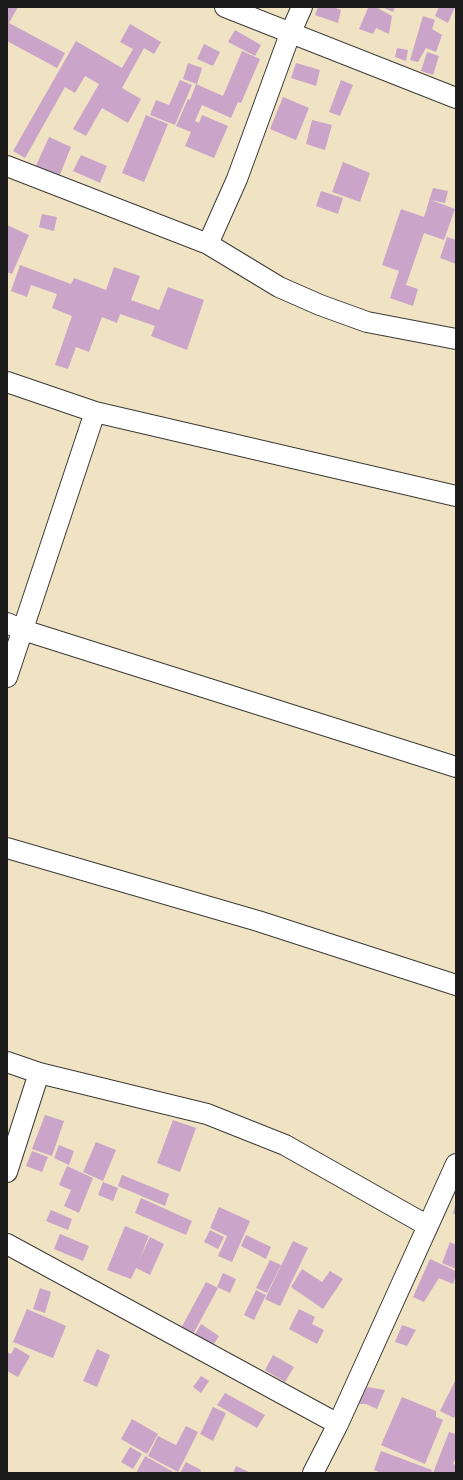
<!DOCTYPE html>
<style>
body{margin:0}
#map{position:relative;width:463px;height:1480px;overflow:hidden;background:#f0e3c4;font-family:"Architects Daughter",sans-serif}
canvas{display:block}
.frame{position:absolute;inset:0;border:8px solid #1c1c1c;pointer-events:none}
</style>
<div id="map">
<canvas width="463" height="1480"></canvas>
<div class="frame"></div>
</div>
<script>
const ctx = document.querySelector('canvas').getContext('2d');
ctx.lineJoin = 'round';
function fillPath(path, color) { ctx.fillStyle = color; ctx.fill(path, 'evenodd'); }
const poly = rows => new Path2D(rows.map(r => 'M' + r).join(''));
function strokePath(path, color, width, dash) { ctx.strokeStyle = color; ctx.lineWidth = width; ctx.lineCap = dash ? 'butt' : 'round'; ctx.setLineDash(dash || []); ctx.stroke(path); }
fillPath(poly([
 [7,7,18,7,9,23,65,53,57,68,7,41],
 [318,7,333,7,341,10,338,23,315,15],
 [376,7,392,16,389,34,376,28,373,34,359,29,368,8],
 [382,7,395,7,393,12],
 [439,7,455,7,448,23,435,16],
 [423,16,435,20,432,29,442,35,436,52,426,48,418,62,410,60],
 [130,24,161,42,154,54,144,48,122,88,141,99,128,123,102,108,86,136,73,129,99,84,85,76,75,93,65,87,25,158,13,151,76,41,122,68,133,49,120,42],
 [235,30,261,45,255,56,228,42],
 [204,44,220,52,213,66,197,59],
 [397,48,408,50,406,61,395,57],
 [242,51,260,59,241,103,238,102,231,118,202,105,195,121,199,123,202,115,228,126,214,158,185,146,191,132,176,126,188,99,190,100,196,84,223,96],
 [427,52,439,56,433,75,421,71],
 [188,63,202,68,197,84,183,79],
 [296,63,320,70,316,86,291,78],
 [180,80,192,85,175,125,150,115,156,100,169,105],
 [341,80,353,85,340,116,329,112],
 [283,97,309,108,296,140,270,129],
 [146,115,168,124,144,182,122,173],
 [312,120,332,125,325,150,306,144],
 [49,137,71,147,59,177,35,168],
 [81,155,107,166,100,183,73,171],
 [343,162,370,173,360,202,332,192],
 [433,188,448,191,445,203,431,200,455,209,444,240,424,233,406,285,418,289,413,306,390,298,399,271,382,265,401,209,424,217],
 [321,191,343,198,338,214,316,206],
 [42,214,57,217,54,231,39,227],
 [7,225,29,235,12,274,7,272],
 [447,237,456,240,456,264,440,258],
 [20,265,71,284,74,278,106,290,114,267,140,276,131,300,159,310,168,287,204,300,187,350,151,336,155,326,120,314,117,323,102,317,89,352,76,347,68,369,55,365,72,316,52,308,57,294,31,285,27,297,11,291],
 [45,1115,64,1121,52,1156,32,1149],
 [173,1120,196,1128,180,1172,157,1163],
 [96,1142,116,1150,103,1181,83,1172],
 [59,1145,74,1151,69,1165,54,1158],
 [32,1151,48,1157,42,1172,26,1166],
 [67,1166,93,1178,79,1213,64,1206,71,1190,59,1185],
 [122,1175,169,1194,165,1206,118,1186],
 [103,1182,118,1188,113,1201,98,1195],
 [141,1198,192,1221,186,1235,135,1213],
 [456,1202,456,1215,453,1213],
 [219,1207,250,1221,232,1262,218,1256,227,1236,210,1228],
 [51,1210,72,1219,68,1230,46,1221],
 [125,1226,149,1236,139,1260,150,1237,164,1244,150,1275,136,1268,131,1279,107,1270],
 [210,1230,224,1237,218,1249,204,1242],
 [60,1234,89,1246,83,1261,54,1249],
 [246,1235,271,1247,266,1259,241,1246],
 [293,1241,308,1248,280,1306,265,1299],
 [450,1242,456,1245,456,1269,442,1263],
 [430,1259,456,1271,456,1275,453,1284,439,1278,424,1302,413,1297],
 [270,1260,281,1265,267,1293,256,1288],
 [302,1269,322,1282,330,1271,343,1279,323,1309,291,1287],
 [223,1273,236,1279,230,1293,217,1287],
 [206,1282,218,1288,192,1336,180,1330],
 [40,1288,51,1292,45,1313,33,1309],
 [256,1290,266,1295,254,1320,244,1315],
 [27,1309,66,1326,53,1358,13,1342],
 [299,1309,315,1317,312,1324,324,1330,317,1344,289,1329],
 [201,1324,219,1336,212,1347,194,1336],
 [402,1325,416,1330,407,1346,395,1342],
 [15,1347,30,1356,18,1377,7,1371,7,1352,11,1354],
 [97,1349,110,1355,97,1387,83,1381],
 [273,1355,294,1367,285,1382,265,1370],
 [201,1376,209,1381,201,1393,193,1387],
 [456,1379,456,1414,454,1418,440,1411],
 [367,1387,385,1390,377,1409,366,1404,359,1404],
 [225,1393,265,1415,257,1428,217,1405],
 [402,1397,436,1411,436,1417,443,1420,425,1464,381,1445],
 [213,1407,226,1413,213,1441,200,1434],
 [132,1419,158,1434,147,1454,121,1439],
 [186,1426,198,1432,178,1472,148,1456,158,1436,176,1445],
 [449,1432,456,1434,456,1457,453,1464,456,1465,456,1473,433,1473],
 [130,1447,142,1454,133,1469,121,1462],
 [381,1451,432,1470,431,1473,381,1473,374,1470],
 [145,1456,175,1473,136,1473],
 [186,1462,201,1470,200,1473,180,1473],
 [236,1466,251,1473,233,1473]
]), '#caa4c9');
const street = poly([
 [225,7,456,98],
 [7,166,208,244,279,287,320,305,367,322,456,339],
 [208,244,237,179,290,34,302,7],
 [7,382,95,412,456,496],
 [7,623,23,630,456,767],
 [7,677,95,412],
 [7,848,258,921,456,985],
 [7,1062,39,1073,7,1172],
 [39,1073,207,1114,285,1145,428,1226],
 [7,1244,338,1424],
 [313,1473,338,1424,456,1164]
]);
strokePath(street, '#3c3a35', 22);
strokePath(street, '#fff', 20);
</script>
